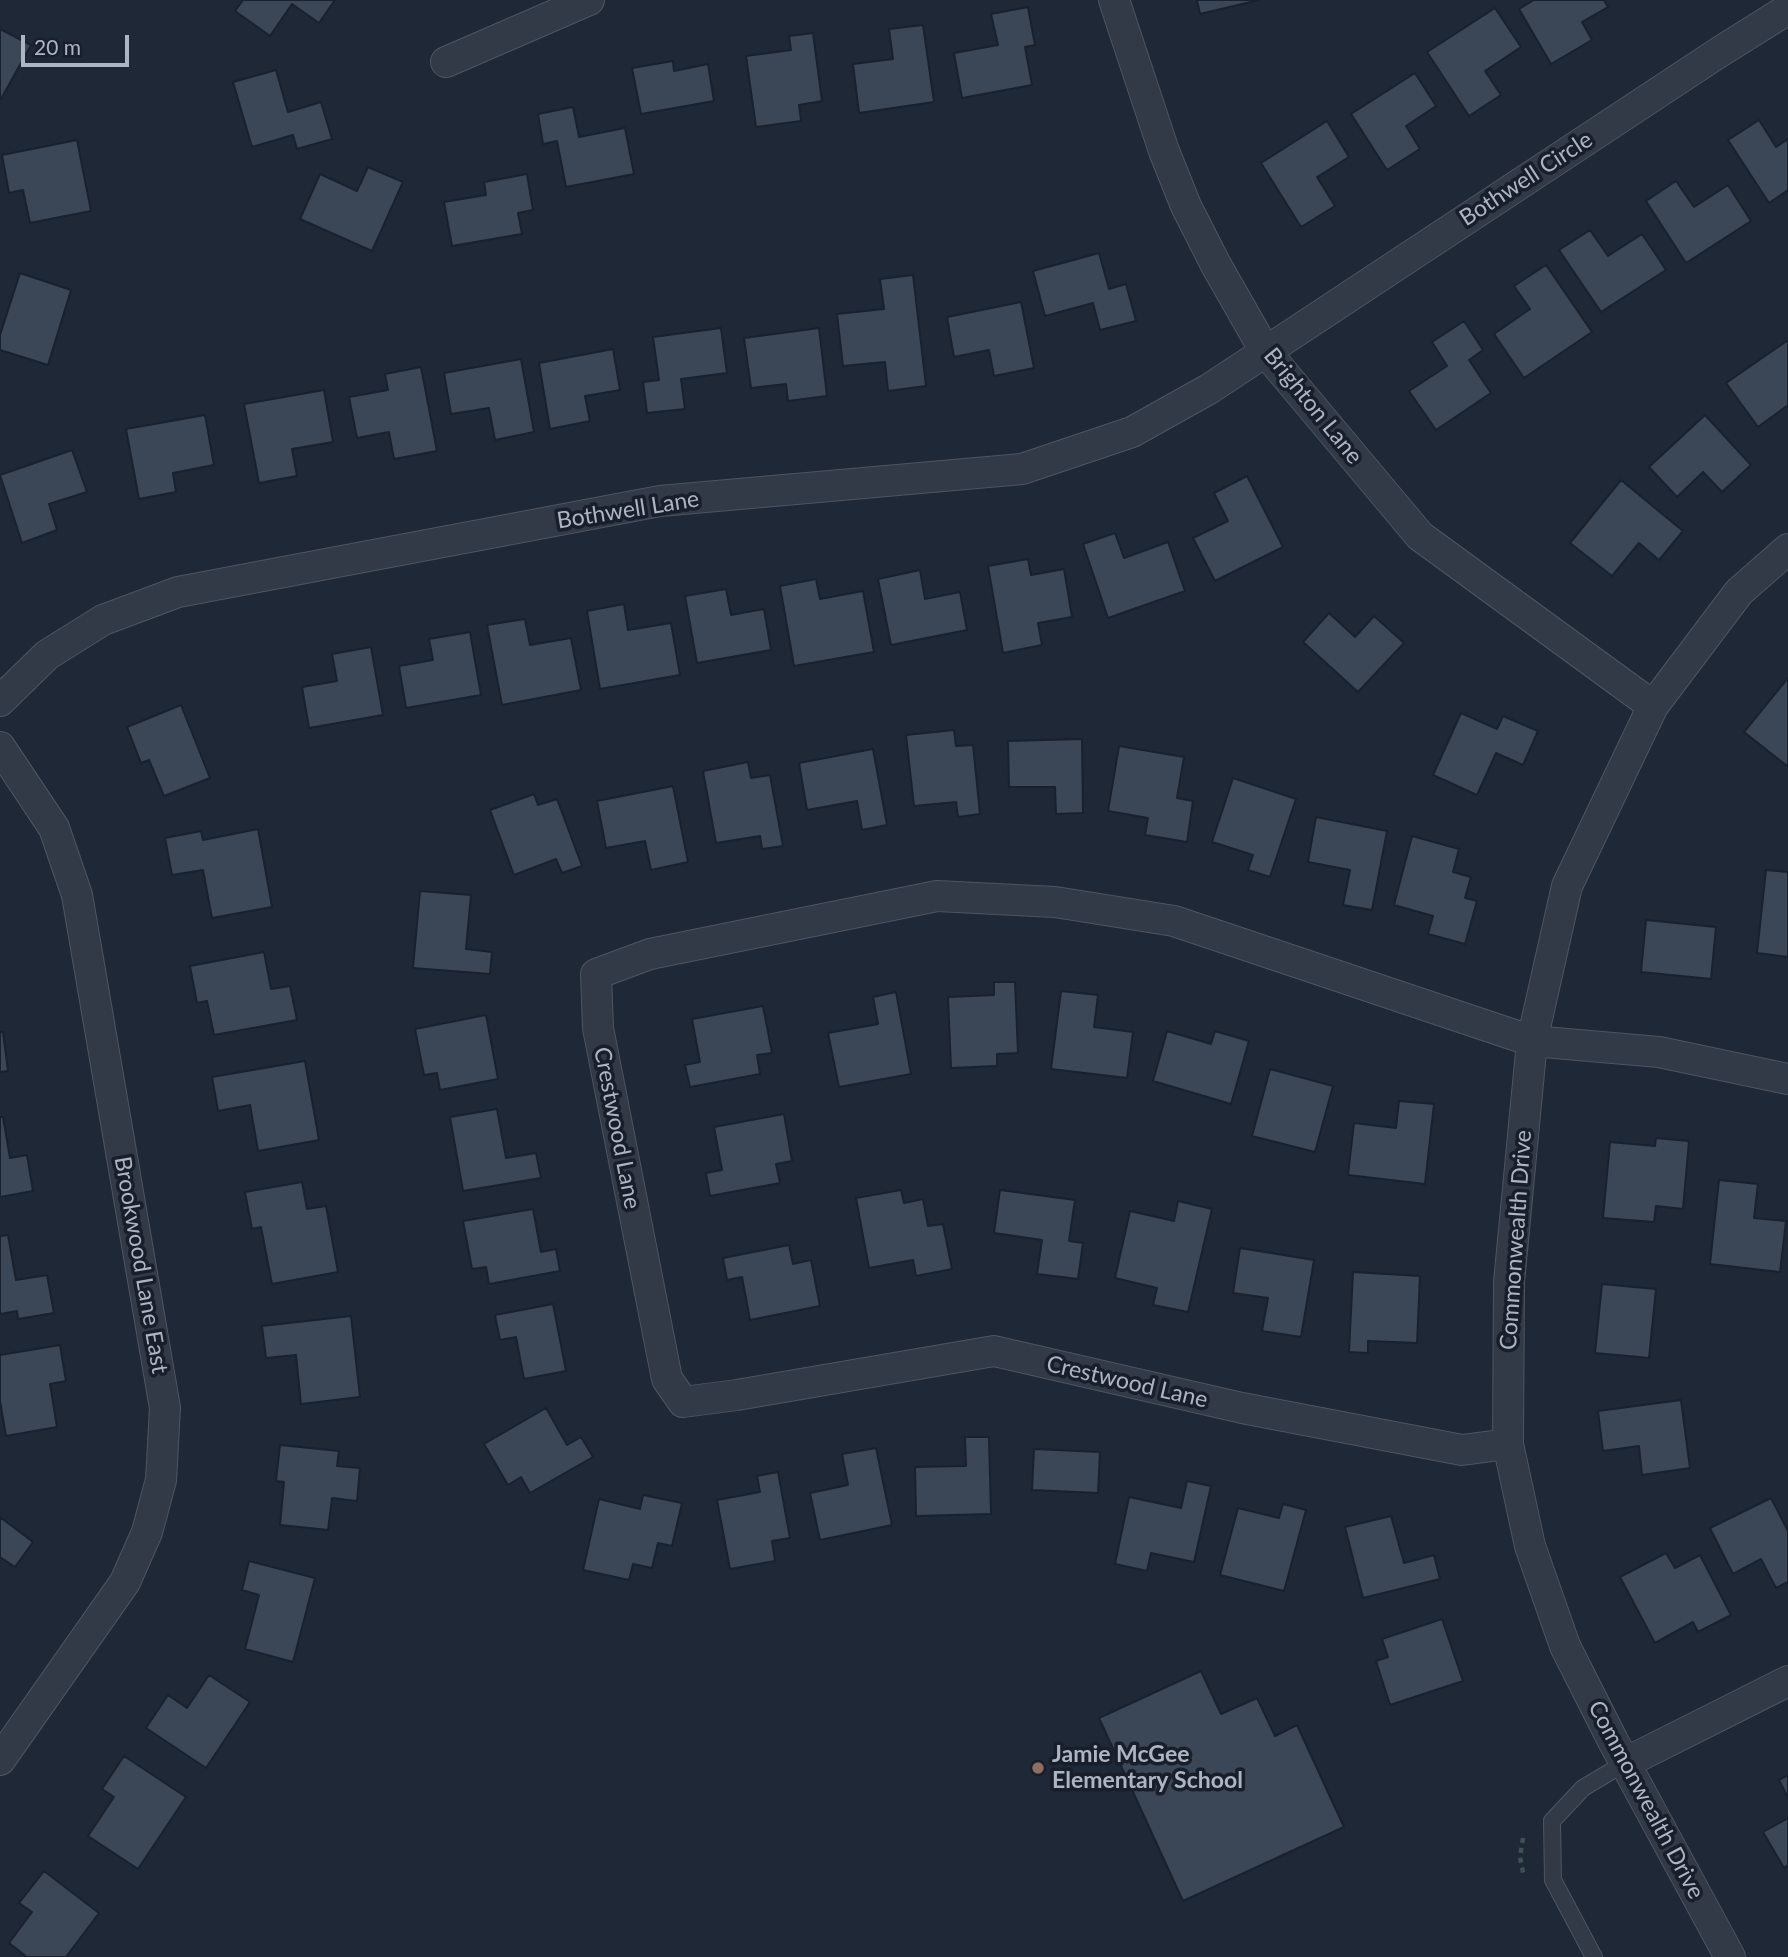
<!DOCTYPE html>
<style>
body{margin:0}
#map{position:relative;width:1788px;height:1957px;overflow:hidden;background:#1f2837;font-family:Lato,sans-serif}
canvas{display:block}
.scale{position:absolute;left:21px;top:35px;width:108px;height:32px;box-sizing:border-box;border:4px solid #adb5c4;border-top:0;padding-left:9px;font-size:21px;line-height:24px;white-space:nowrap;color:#adb5c4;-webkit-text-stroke:5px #181f2b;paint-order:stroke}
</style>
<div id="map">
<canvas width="1788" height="1957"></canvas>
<div class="scale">20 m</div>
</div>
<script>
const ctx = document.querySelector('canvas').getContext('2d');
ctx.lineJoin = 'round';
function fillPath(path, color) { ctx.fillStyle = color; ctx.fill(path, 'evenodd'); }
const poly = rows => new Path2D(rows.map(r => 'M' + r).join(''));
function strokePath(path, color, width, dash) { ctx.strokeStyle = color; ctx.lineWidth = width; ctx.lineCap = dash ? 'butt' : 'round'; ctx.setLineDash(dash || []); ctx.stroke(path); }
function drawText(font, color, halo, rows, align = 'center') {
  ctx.font = font + ' Lato,sans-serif'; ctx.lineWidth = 7; ctx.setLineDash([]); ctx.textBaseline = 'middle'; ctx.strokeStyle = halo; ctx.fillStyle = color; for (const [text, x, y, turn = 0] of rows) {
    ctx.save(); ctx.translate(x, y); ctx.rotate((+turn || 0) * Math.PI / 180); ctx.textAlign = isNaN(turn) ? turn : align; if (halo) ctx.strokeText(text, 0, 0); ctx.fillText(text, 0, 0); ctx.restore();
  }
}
const building = poly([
 [243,0,335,0,319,23,292,4,270,36,235,11,243,0],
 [1197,0,1259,0,1200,14,1197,0],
 [1534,0,1604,0,1608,7,1582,22,1592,40,1551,64,1519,9,1534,0],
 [1028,7,1035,45,1025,47,1032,85,962,98,954,53,998,45,991,14,1028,7],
 [1495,8,1521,47,1485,71,1501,95,1469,116,1427,52,1495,8],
 [923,25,934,102,859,113,853,64,893,59,889,29,923,25],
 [0,29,31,45,1,99,0,98,0,29],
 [813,33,822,101,799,105,801,121,756,127,746,56,791,50,789,36,813,33],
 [673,61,674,71,708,64,714,101,641,114,632,68,673,61],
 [276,70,288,112,321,102,332,139,297,149,293,135,252,147,233,82,276,70],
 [1415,73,1436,106,1406,126,1420,149,1387,170,1351,114,1415,73],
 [573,107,579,137,625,128,634,174,566,187,557,141,543,144,538,114,573,107],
 [1759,120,1776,147,1788,139,1788,190,1769,203,1728,140,1759,120],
 [1327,121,1349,157,1317,177,1335,206,1301,227,1261,163,1327,121],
 [77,140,91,211,30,223,23,190,9,193,2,155,77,140],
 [368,167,403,182,372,251,300,219,320,174,357,191,368,167],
 [527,174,533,210,518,213,522,234,452,246,444,202,486,195,484,182,527,174],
 [1676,181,1694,207,1728,185,1751,221,1686,263,1646,201,1676,181],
 [1590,230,1608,256,1642,234,1666,270,1601,312,1559,250,1590,230],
 [1099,253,1109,289,1126,284,1136,321,1100,330,1093,303,1045,316,1033,271,1099,253],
 [1546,265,1592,332,1524,378,1494,334,1530,309,1514,286,1546,265],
 [20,273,71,290,48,365,0,350,0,335,20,273],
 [913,275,926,386,888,391,885,362,843,366,837,314,884,309,880,279,913,275],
 [1021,302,1034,368,994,376,989,350,954,357,947,317,1021,302],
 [1464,321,1483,350,1469,360,1491,393,1436,430,1409,391,1447,366,1432,342,1464,321],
 [721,328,727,373,681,379,685,409,647,413,643,382,659,380,653,337,721,328],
 [819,328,827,396,788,401,786,384,751,388,744,338,819,328],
 [1788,340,1788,405,1758,427,1726,383,1788,340],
 [613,349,620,390,585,396,590,421,550,429,539,363,613,349],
 [521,359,534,432,495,440,489,408,451,414,444,373,521,359],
 [421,367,437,451,394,459,389,432,357,438,349,397,388,390,385,374,421,367],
 [324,390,333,442,292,449,297,476,259,483,244,404,324,390],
 [205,415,214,465,173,473,176,492,139,499,126,429,205,415],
 [1705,415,1751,465,1722,492,1703,472,1677,497,1649,467,1705,415],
 [72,450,87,492,49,504,57,530,22,543,0,475,72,450],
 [1247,476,1283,547,1215,581,1193,538,1228,521,1214,493,1247,476],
 [1621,480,1683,531,1659,560,1639,543,1612,576,1570,543,1621,480],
 [1115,533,1124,558,1168,542,1185,591,1108,618,1083,544,1115,533],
 [1028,559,1031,575,1064,569,1072,617,1038,623,1042,645,1003,653,988,566,1028,559],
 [920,570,925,599,960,592,967,630,891,645,878,579,920,570],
 [816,579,820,599,863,591,874,652,794,666,780,586,816,579],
 [726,589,731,615,764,609,771,650,697,663,685,596,726,589],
 [624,604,628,630,671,623,680,675,600,689,587,611,624,604],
 [1329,613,1355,637,1374,616,1404,643,1358,692,1303,642,1329,613],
 [525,619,530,645,571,638,581,690,502,705,487,625,525,619],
 [470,632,481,695,406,708,399,666,433,660,429,639,470,632],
 [371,647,383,715,309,728,302,687,337,681,332,654,371,647],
 [1788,678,1788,764,1787,766,1744,732,1788,678],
 [181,705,210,778,164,796,149,760,141,763,127,727,181,705],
 [1461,713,1497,729,1503,716,1538,731,1523,765,1496,753,1477,795,1433,775,1461,713],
 [954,730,956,746,973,745,980,814,958,817,956,802,914,806,906,735,954,730],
 [1082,739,1083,813,1056,814,1055,787,1009,787,1008,741,1082,739],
 [1119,746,1184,757,1177,798,1193,801,1187,842,1145,835,1148,818,1108,811,1119,746],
 [873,749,887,825,862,830,857,801,807,810,799,763,873,749],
 [748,762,751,778,770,775,783,846,762,849,760,836,716,843,703,771,748,762],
 [1233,778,1296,799,1270,877,1248,870,1253,855,1212,842,1233,778],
 [673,786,688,862,651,870,645,841,606,848,597,801,673,786],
 [534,794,538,805,557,799,582,866,562,873,556,859,514,875,490,810,534,794],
 [1316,817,1387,831,1372,910,1343,905,1350,870,1308,862,1316,817],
 [258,829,272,907,212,918,203,870,172,875,165,838,201,831,203,840,258,829],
 [1412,836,1459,849,1453,872,1471,877,1465,898,1477,901,1465,944,1428,934,1433,916,1394,905,1412,836],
 [1766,870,1788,872,1788,957,1757,953,1766,870],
 [420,891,471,895,466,949,492,952,490,974,413,968,420,891],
 [1646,920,1716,927,1711,979,1641,972,1646,920],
 [264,952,271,989,290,986,297,1020,214,1035,207,1001,197,1003,190,966,264,952],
 [994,982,1015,982,1018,1053,997,1054,997,1066,951,1068,948,997,994,995,994,982],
 [1061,991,1098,995,1094,1027,1133,1032,1127,1078,1051,1069,1061,991],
 [896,992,911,1074,839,1087,828,1033,878,1024,873,997,896,992],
 [763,1006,772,1053,757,1055,760,1074,690,1087,685,1065,700,1062,692,1019,763,1006],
 [486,1015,498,1079,440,1090,437,1073,424,1075,415,1029,486,1015],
 [1167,1031,1211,1044,1215,1031,1249,1041,1231,1104,1153,1081,1167,1031],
 [0,1032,3,1032,8,1071,0,1072,0,1032],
 [305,1061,319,1140,258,1151,250,1105,218,1111,212,1077,305,1061],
 [1270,1069,1333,1086,1315,1152,1252,1136,1270,1069],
 [1399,1101,1434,1104,1425,1184,1348,1175,1354,1123,1396,1128,1399,1101],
 [497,1109,506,1158,536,1153,541,1178,463,1191,450,1117,497,1109],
 [784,1114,792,1161,776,1164,780,1183,710,1196,706,1173,722,1170,714,1127,784,1114],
 [0,1117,3,1117,10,1158,27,1155,33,1191,0,1197,0,1117],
 [1656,1138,1689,1141,1683,1209,1656,1206,1654,1222,1603,1218,1610,1142,1655,1146,1656,1138],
 [1719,1180,1758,1184,1754,1218,1786,1221,1780,1272,1710,1264,1719,1180],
 [302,1182,307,1209,326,1206,338,1272,272,1284,261,1227,252,1229,245,1192,302,1182],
 [901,1190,904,1203,923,1199,928,1226,943,1224,952,1269,916,1276,913,1260,869,1268,856,1198,901,1190],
 [1000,1190,1075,1200,1069,1241,1083,1243,1078,1279,1037,1274,1042,1240,994,1233,1000,1190],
 [1178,1201,1212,1209,1188,1312,1153,1305,1157,1288,1115,1278,1130,1211,1174,1221,1178,1201],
 [533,1209,541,1252,556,1249,560,1271,489,1284,486,1267,472,1269,463,1221,533,1209],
 [8,1235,16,1280,47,1275,54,1313,18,1319,17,1311,0,1314,0,1236,8,1235],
 [789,1245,793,1264,811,1260,820,1306,750,1320,742,1277,727,1280,723,1258,789,1245],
 [1240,1248,1314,1260,1301,1337,1262,1331,1268,1298,1233,1293,1240,1248],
 [1353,1272,1420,1276,1417,1343,1368,1341,1368,1353,1349,1352,1353,1272],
 [1602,1284,1656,1289,1649,1358,1595,1353,1602,1284],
 [553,1304,566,1371,524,1379,516,1337,500,1340,495,1315,553,1304],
 [351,1316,360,1397,301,1404,296,1355,266,1358,262,1326,351,1316],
 [60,1345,66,1381,50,1384,57,1427,6,1436,0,1401,0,1355,60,1345],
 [1681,1400,1690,1468,1642,1475,1639,1446,1603,1451,1598,1411,1681,1400],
 [546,1408,567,1445,581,1437,593,1457,530,1493,521,1477,508,1485,484,1444,546,1408],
 [965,1437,989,1437,991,1514,916,1516,915,1467,966,1466,965,1437],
 [280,1445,339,1451,337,1466,360,1468,357,1501,332,1498,328,1530,280,1525,284,1482,276,1481,280,1445],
 [876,1448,892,1525,820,1540,810,1493,848,1485,842,1454,876,1448],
 [1034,1449,1100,1452,1098,1493,1032,1490,1034,1449],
 [778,1472,790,1538,772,1541,775,1561,730,1569,717,1500,760,1492,757,1476,778,1472],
 [1187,1481,1211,1486,1194,1562,1151,1553,1147,1571,1115,1564,1129,1497,1181,1508,1187,1481],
 [643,1495,682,1503,672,1546,658,1543,652,1568,633,1564,629,1580,583,1570,599,1499,640,1509,643,1495],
 [1771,1498,1788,1531,1788,1582,1776,1588,1761,1559,1733,1574,1710,1528,1771,1498],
 [1283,1504,1306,1510,1284,1591,1220,1575,1238,1508,1279,1518,1283,1504],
 [1391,1516,1404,1563,1434,1555,1440,1579,1363,1598,1345,1527,1391,1516],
 [0,1517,33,1542,15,1567,0,1557,0,1517],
 [1666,1553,1675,1568,1700,1555,1731,1615,1698,1632,1693,1622,1655,1643,1620,1577,1666,1553],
 [249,1561,315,1578,293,1662,245,1649,259,1595,242,1590,249,1561],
 [1442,1619,1463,1681,1390,1705,1376,1661,1388,1657,1382,1639,1442,1619],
 [1201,1671,1221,1714,1257,1698,1275,1736,1297,1725,1344,1827,1183,1901,1099,1718,1201,1671],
 [209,1675,250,1702,206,1768,146,1728,168,1695,187,1708,209,1675],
 [124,1756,186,1797,138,1869,88,1836,114,1797,102,1789,124,1756],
 [1788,1775,1788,1798,1779,1780,1788,1775],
 [1788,1818,1788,1865,1784,1868,1763,1832,1788,1818],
 [44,1871,99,1913,66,1957,27,1957,9,1943,32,1912,19,1903,44,1871]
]);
fillPath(building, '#3b4657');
strokePath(building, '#1a212e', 2);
const lane = poly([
 [1594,1957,1553,1880,1552,1821,1583,1788,1625,1763]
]);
const street = poly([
 [1114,0,1164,151,1186,206,1216,265,1265,351,1420,536,1653,706],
 [446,62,589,0],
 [0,701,47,655,103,620,178,592,660,501,1022,469,1132,432,1209,389,1718,53,1788,9],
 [0,747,54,828,77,895,165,1408,161,1480,147,1532,125,1582,0,1760],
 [1508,1444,1462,1450,1242,1408,994,1351,737,1395,683,1402,667,1379,598,1028,596,974,650,954,937,896,1055,902,1174,921,1532,1041,1659,1052,1788,1079],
 [1625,1763,1788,1681],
 [1730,1957,1613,1741,1565,1646,1530,1546,1508,1444,1509,1282,1532,1041,1567,886,1653,706,1739,592,1788,549]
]);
strokePath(lane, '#4d5562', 18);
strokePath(street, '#4d5562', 32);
strokePath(poly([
 [1523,1838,1520,1857,1524,1877]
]), '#3f5155', 4.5, [5, 5]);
strokePath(lane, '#333a47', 16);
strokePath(street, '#333a47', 30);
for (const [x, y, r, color] of [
 [1038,1768,7,"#8d6e63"]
]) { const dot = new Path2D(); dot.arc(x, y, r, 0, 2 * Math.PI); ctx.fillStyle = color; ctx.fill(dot); strokePath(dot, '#181f2b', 2.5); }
drawText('23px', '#adb5c4', '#181f2b', [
 ["Bothwell Circle",1526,179,-33],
 ["Brighton Lane",1313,406,51],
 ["Bothwell Lane",628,510,-9],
 ["Crestwood Lane",617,1128,79],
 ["Commonwealth Drive",1516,1240,-86],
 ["Brookwood Lane East",141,1265,80],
 ["Crestwood Lane",1127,1382,13],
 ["Commonwealth Drive",1646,1800,62]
]);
drawText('bold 23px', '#adb5c4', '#181f2b', [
 ["Jamie McGee",1052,1755],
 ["Elementary School",1052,1781]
], 'left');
</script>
